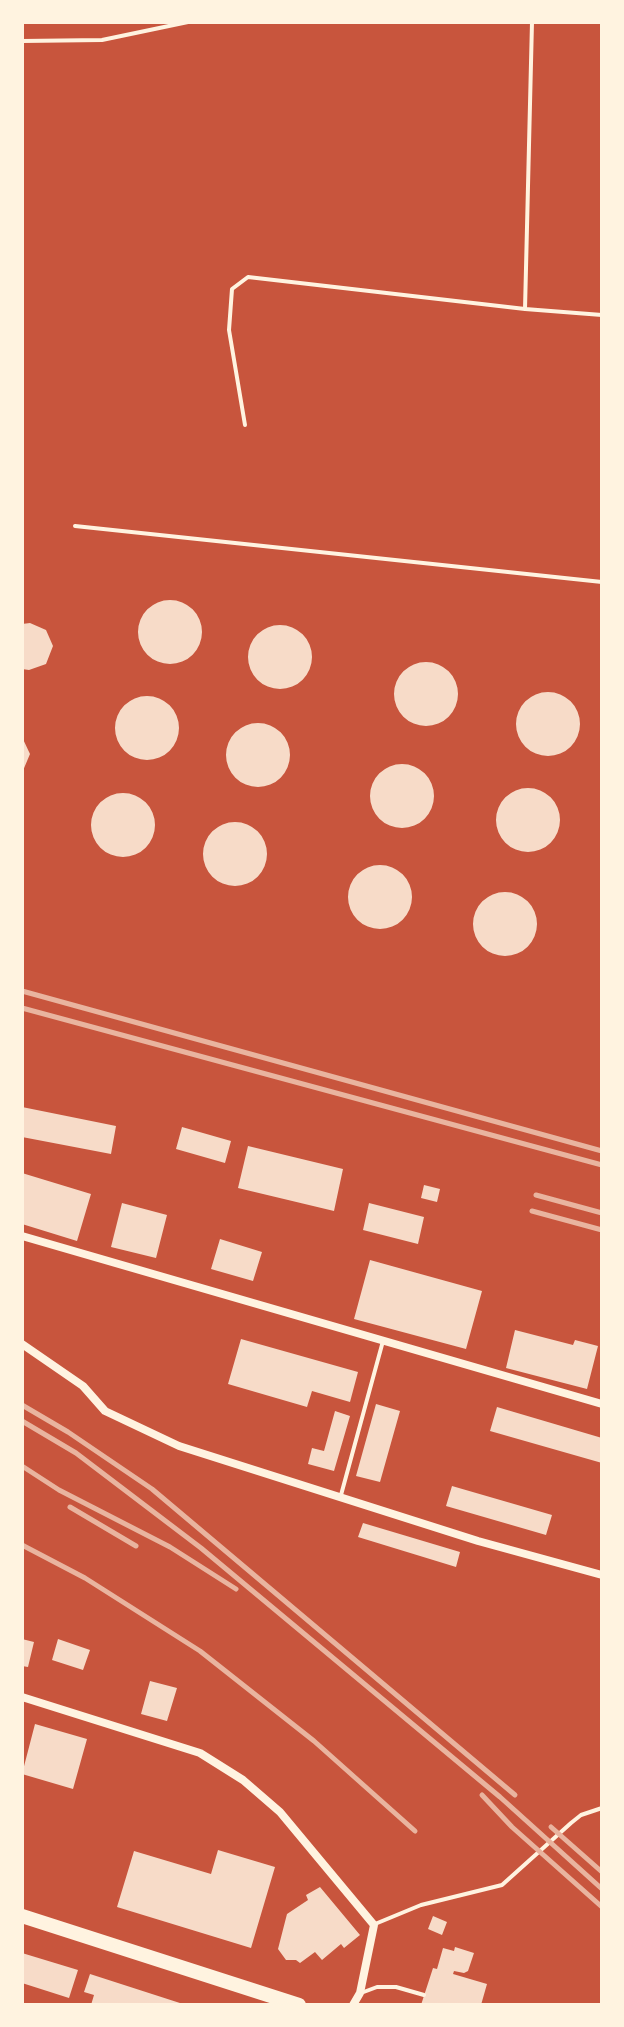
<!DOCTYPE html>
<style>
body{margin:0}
#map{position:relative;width:624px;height:2027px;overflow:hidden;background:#c8553d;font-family:"Roboto Condensed",sans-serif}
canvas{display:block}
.frame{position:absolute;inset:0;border:24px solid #fff3e0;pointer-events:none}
</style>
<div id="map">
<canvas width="624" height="2027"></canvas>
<div class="frame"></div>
</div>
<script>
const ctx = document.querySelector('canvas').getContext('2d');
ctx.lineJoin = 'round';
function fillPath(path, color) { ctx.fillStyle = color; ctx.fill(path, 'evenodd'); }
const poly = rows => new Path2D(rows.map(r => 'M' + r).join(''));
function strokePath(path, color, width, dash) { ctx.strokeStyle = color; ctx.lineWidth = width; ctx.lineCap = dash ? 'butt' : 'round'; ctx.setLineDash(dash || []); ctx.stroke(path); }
fillPath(poly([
 '138 632a32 32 0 1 1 64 0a32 32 0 1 1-64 0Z',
 [30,623,46,630,53,646,46,664,29,670,22,669,22,624],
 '248 657a32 32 0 1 1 64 0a32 32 0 1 1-64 0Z',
 '394 694a32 32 0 1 1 64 0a32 32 0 1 1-64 0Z',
 '516 724a32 32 0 1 1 64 0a32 32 0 1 1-64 0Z',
 '115 728a32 32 0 1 1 64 0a32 32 0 1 1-64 0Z',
 '226 755a32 32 0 1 1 64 0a32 32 0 1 1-64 0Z',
 [22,737,30,754,22,773],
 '370 796a32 32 0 1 1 64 0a32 32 0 1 1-64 0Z',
 '496 820a32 32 0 1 1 64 0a32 32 0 1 1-64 0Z',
 '91 825a32 32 0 1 1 64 0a32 32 0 1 1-64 0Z',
 '203 854a32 32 0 1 1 64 0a32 32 0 1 1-64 0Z',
 '348 897a32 32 0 1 1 64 0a32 32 0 1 1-64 0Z',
 '473 924a32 32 0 1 1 64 0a32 32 0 1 1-64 0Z',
 [22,1107,116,1126,111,1154,22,1137],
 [182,1127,231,1141,225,1163,176,1149],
 [248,1146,343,1169,334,1211,238,1188],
 [22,1173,91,1194,77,1241,22,1224],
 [424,1185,440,1189,437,1202,421,1198],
 [122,1203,167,1215,156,1258,111,1247],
 [369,1203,424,1217,418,1244,363,1230],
 [220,1239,262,1252,253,1281,211,1269],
 [370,1260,482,1291,466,1349,354,1319],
 [515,1330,573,1345,575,1340,598,1346,587,1389,506,1368],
 [241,1339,358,1372,350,1402,312,1391,307,1407,228,1384],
 [376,1404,400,1411,380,1482,356,1476],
 [497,1407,602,1438,602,1463,490,1431],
 [335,1411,350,1416,334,1471,308,1464,312,1448,324,1451],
 [452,1486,552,1515,546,1535,446,1506],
 [363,1523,460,1552,456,1567,358,1537],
 [22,1639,34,1642,28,1667,22,1666],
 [58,1639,90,1650,83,1670,52,1660],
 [150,1681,177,1688,167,1721,141,1714],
 [35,1724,87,1739,73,1789,22,1774],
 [218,1850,275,1867,251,1948,117,1907,134,1851,211,1874],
 [320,1887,360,1935,344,1948,341,1944,322,1960,315,1952,300,1963,296,1960,286,1960,278,1949,287,1914,308,1900,306,1895],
 [433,1916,447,1922,442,1935,428,1929],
 [455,1947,474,1953,468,1971,464,1973,454,1971,453,1974,487,1984,481,2005,421,2005,433,1968,437,1969,443,1948,454,1951],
 [22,1953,78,1970,69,1998,22,1983],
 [90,1974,183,2004,183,2005,91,2005,94,1995,84,1992]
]), '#f7dbc8');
strokePath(poly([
 [532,22,525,309,602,315],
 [22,41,102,40,188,22],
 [245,425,229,330,232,289,248,277,525,309],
 [75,526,602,582],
 [341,1495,383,1341],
 [375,1924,421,1905,502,1885,571,1823,581,1815,602,1808],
 [361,1993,377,1987,396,1987,424,1995]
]), '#fff3e0', 4);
strokePath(poly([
 [22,1236,602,1404],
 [22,1344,83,1386,105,1411,179,1446,478,1541,602,1575],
 [22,1697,200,1753,243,1780,280,1812,374,1925,360,1993,353,2005]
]), '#fff3e0', 8);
strokePath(poly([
 [22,1916,299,2005]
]), '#fff3e0', 14);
strokePath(poly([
 [22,991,602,1151],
 [22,1008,602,1165],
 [536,1195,602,1213],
 [532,1211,602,1230],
 [22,1405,68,1432,152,1489,515,1795],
 [22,1421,76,1453,201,1548,500,1797,602,1889],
 [22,1466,59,1490,170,1547,236,1589],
 [70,1507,136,1546],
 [22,1545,85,1578,200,1651,314,1741,415,1831],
 [482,1795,512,1827,602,1907],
 [551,1827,602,1872]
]), '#e9b49f', 5);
</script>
